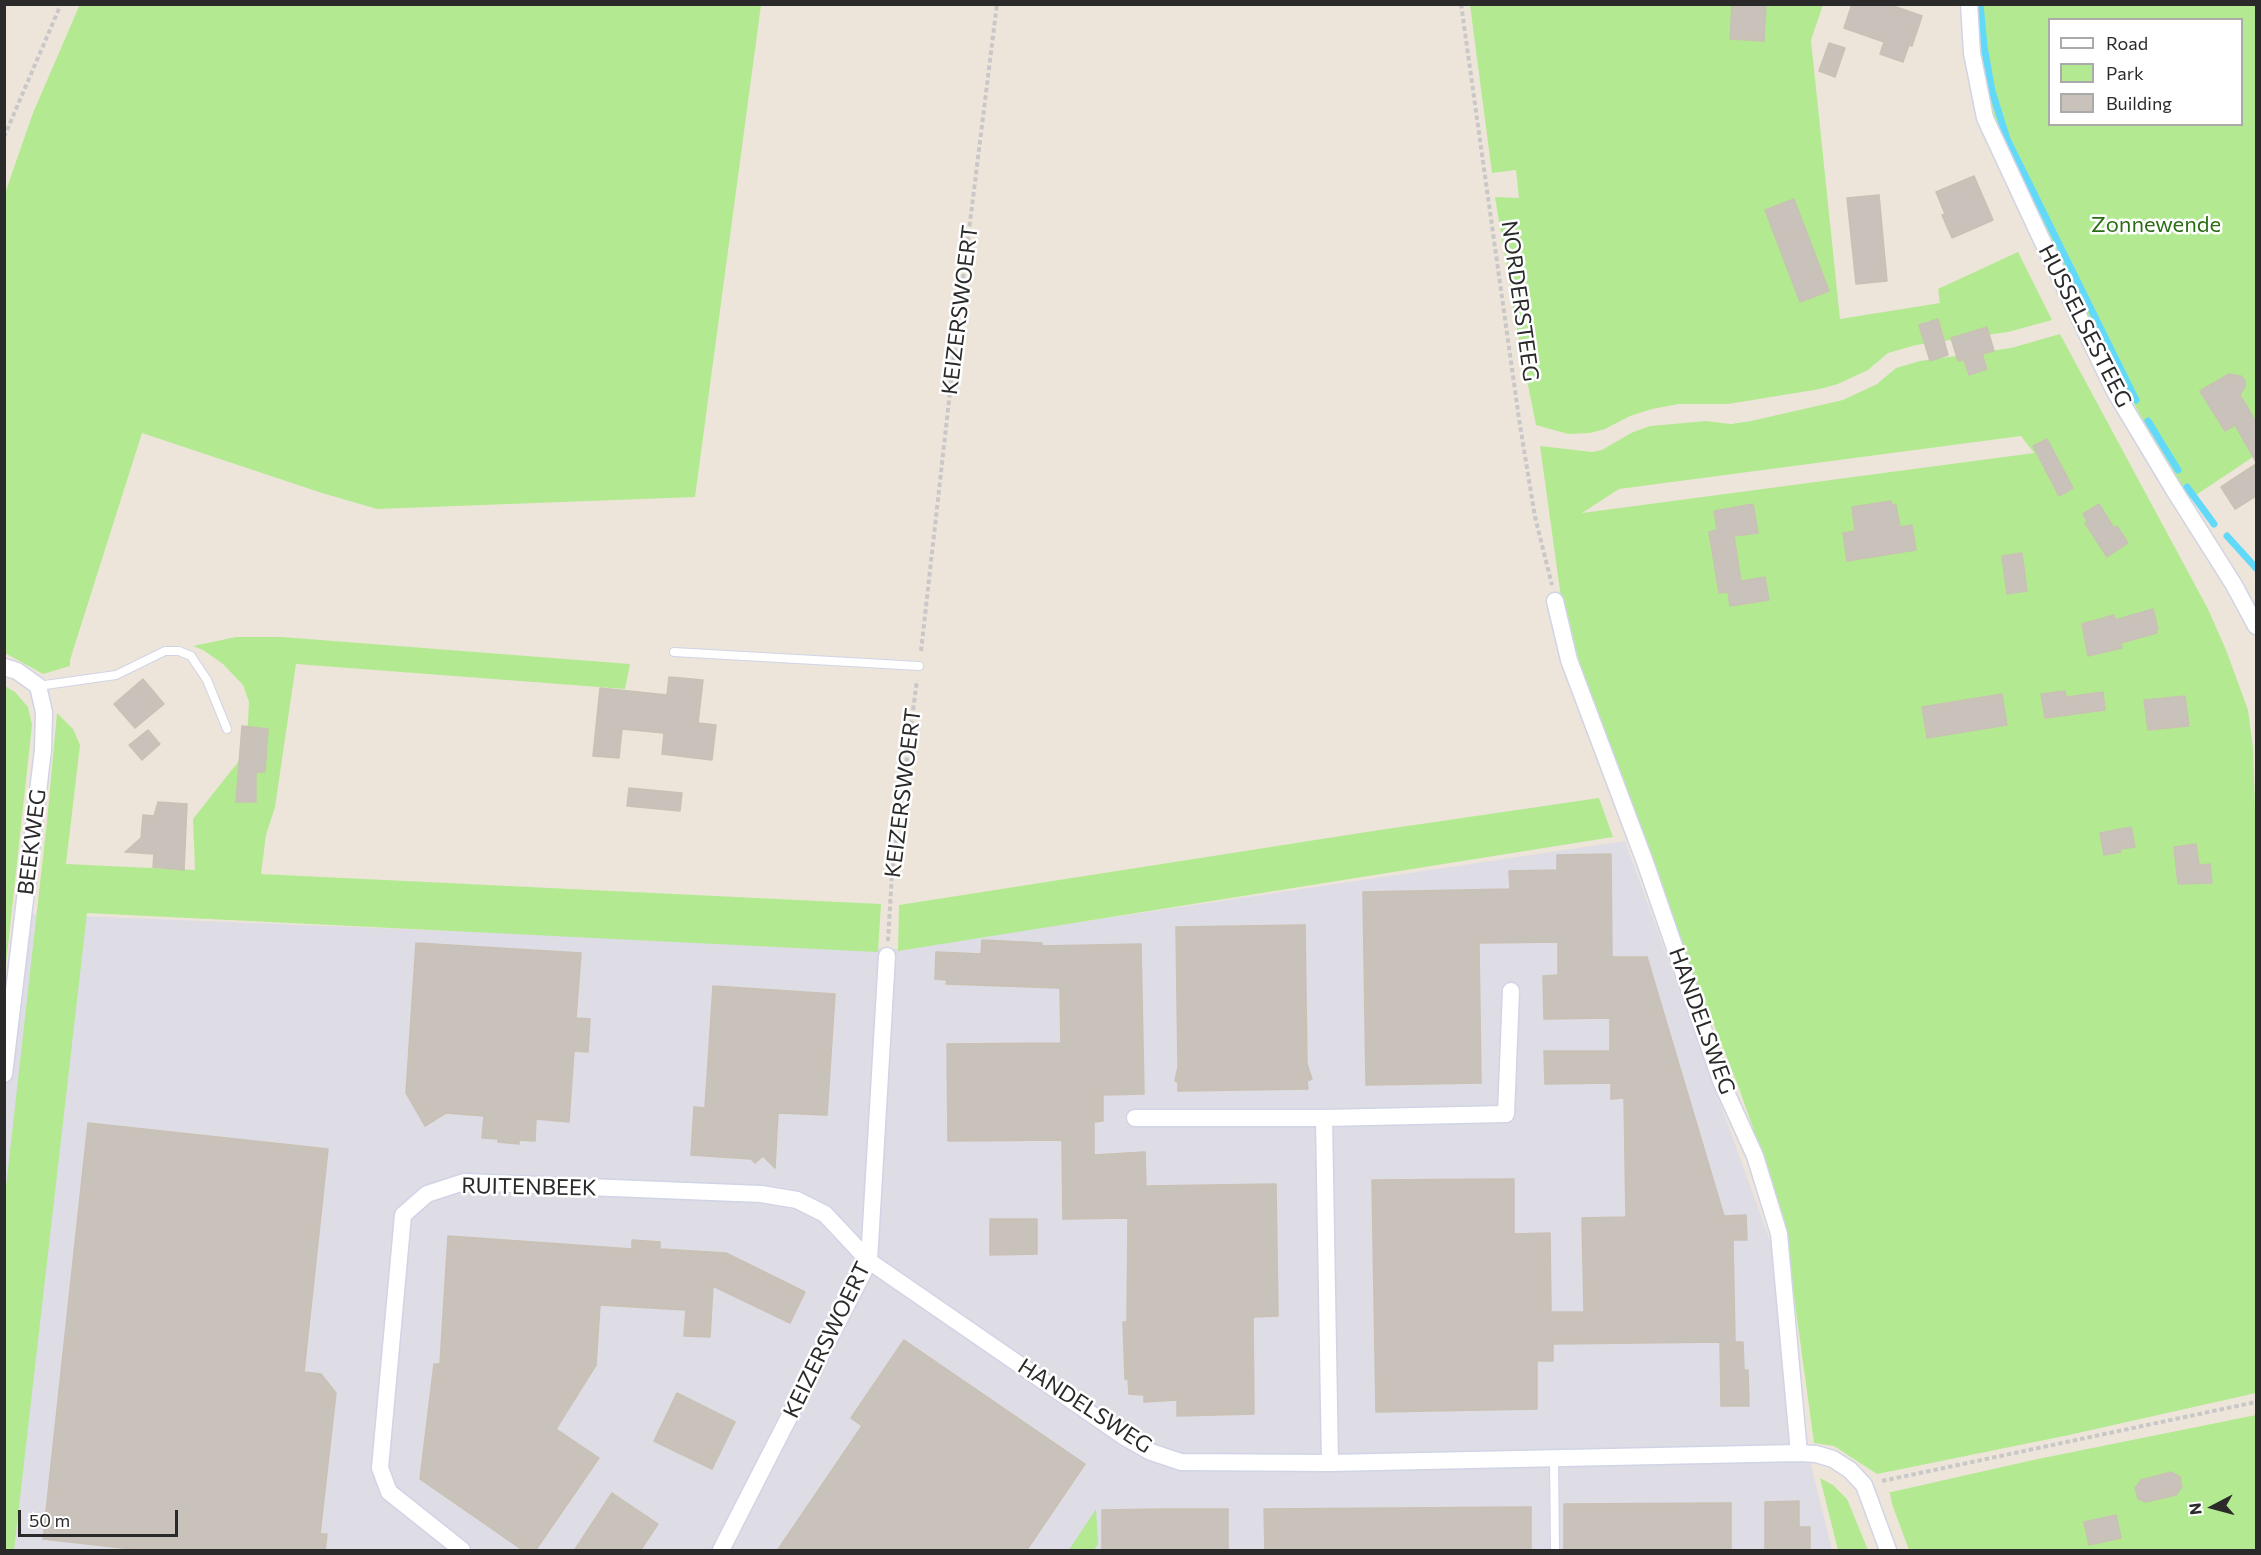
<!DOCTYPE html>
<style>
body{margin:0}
#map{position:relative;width:2261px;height:1555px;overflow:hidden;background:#eee5da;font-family:Commissioner,sans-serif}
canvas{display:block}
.frame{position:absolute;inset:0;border:6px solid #2a2a2a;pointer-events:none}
.legend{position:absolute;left:2048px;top:18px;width:195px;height:108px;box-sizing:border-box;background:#fff;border:2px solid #aaa;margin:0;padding:8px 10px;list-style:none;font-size:18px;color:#2a2a2a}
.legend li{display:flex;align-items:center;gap:12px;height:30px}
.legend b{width:30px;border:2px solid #aaa}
.north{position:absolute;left:2183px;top:1477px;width:60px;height:60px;-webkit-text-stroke:4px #fff;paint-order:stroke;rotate:264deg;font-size:16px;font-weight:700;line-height:24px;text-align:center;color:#2a2a2a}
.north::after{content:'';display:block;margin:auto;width:21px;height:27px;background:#2a2a2a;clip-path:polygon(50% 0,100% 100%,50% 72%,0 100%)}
.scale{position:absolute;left:18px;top:1510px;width:160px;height:27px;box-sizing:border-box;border:3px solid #2a2a2a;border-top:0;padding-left:8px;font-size:18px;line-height:21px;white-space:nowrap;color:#2a2a2a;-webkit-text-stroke:4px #fff;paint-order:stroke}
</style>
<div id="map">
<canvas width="2261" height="1555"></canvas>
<div class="frame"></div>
<ul class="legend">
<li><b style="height:8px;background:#fff"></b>Road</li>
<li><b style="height:16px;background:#b3ea91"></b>Park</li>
<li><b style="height:16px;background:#c9c2ba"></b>Building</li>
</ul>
<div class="north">N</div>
<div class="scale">50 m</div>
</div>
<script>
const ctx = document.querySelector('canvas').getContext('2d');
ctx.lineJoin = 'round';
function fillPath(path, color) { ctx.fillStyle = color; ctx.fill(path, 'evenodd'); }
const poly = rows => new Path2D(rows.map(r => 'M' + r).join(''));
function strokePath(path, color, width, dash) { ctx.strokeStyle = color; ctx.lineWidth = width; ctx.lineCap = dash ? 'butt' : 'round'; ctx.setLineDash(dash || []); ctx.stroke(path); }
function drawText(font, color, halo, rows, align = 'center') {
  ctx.font = font + ' Commissioner,sans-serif'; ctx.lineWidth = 5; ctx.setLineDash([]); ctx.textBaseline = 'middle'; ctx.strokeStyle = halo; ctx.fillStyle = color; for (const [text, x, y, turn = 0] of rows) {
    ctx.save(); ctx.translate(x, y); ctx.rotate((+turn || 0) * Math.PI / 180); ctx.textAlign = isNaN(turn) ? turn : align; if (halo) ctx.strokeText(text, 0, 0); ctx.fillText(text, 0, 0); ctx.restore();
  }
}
fillPath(poly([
 [1625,841,1772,1246,1803,1432,1832,1550,5,1550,4,1097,28,914,898,949]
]), '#dedce5');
fillPath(poly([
 [80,4,761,5,695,497,377,509,322,493,142,433,70,660,70,666,43,674,5,653,5,193,33,113],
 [1470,5,1823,5,1811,40,1840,319,1940,303,1938,289,2018,252,2052,320,2008,332,1916,345,1888,353,1868,370,1838,384,1820,389,1728,404,1679,404,1652,409,1630,416,1605,429,1590,433,1568,434,1536,425,1517,330,1495,197,1519,198,1516,170,1492,173],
 [1975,5,2256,5,2256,455,2187,501,2095,332,2002,140,1984,85],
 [2050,20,2242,20,2242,124,2050,124],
 [2060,334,2208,609,2226,650,2248,710,2253,748,2256,836,2256,1393,2069,1435,1877,1474,1834,1446,1814,1443,1787,1245,1762,1154,1739,1088,1712,1020,1693,980,1623,778,1584,676,1562,605,1540,446,1592,452,1602,450,1631,433,1650,426,1706,421,1731,424,1751,421,1843,400,1877,384,1896,368,1920,361,2011,348],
 [2021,436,2034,453,1582,513,1619,489],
 [236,637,282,637,630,664,625,689,296,664,275,807,266,835,261,874,881,904,878,952,87,913,14,1550,5,1550,5,1196,47,821,57,713,73,729,80,745,66,864,195,870,193,819,238,762,247,739,249,702,243,685,223,664,203,650,193,646],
 [5,686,15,692,28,707,32,725,5,973],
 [1599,798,1613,837,898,951,899,905,1373,831],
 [2256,1415,2256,1550,1909,1550,1892,1504,1890,1493,1887,1493,2033,1460],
 [1820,1478,1833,1485,1847,1499,1868,1550,1838,1550],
 [1096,1509,1098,1544,1094,1550,1069,1550]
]), '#b3ea91');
strokePath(poly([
 [1980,4,1984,46,1992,91,2007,139,2136,400],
 [2148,421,2178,470],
 [2187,487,2214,524],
 [2227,536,2256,568]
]), '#63d9fa', 7);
const building = poly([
 [1732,4,1766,4,1764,41,1730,39,1732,4],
 [1852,4,1888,4,1922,16,1912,46,1909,45,1903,62,1880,54,1884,42,1844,28,1852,4],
 [1829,43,1845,48,1835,77,1819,71,1829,43],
 [1974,176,1993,220,1952,238,1942,215,1945,214,1936,192,1974,176],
 [1879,195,1887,281,1856,284,1847,198,1879,195],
 [1794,199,1829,291,1800,302,1765,210,1794,199],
 [1938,319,1948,355,1930,361,1919,325,1938,319],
 [1987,327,1994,351,1982,354,1987,369,1969,375,1964,360,1958,361,1951,338,1987,327],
 [2229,374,2241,376,2245,381,2245,386,2240,395,2256,422,2256,462,2235,425,2225,431,2200,391,2229,374],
 [2047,439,2073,488,2059,496,2033,446,2047,439],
 [2256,464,2256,496,2235,509,2221,487,2256,464],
 [1891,501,1892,505,1896,505,1900,527,1912,525,1916,550,1847,561,1843,533,1855,531,1852,507,1891,501],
 [1753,504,1758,533,1734,536,1741,581,1765,577,1769,600,1730,606,1728,592,1719,593,1709,532,1717,530,1714,511,1753,504],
 [2099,504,2114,528,2117,526,2128,543,2107,557,2085,523,2088,522,2083,514,2099,504],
 [2022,553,2027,591,2007,594,2002,556,2022,553],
 [2153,609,2158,629,2156,630,2157,633,2121,643,2122,648,2088,656,2082,624,2114,615,2115,620,2153,609],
 [669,677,703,680,698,723,716,725,712,760,662,754,664,733,622,729,619,758,593,756,600,688,667,695,669,677],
 [143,679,164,704,135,728,114,704,143,679],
 [2065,691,2066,697,2103,692,2105,710,2045,718,2041,694,2065,691],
 [2002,694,2007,725,1927,738,1922,707,2002,694],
 [2185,696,2189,726,2148,730,2144,700,2185,696],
 [242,726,268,729,265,772,256,772,256,802,236,802,242,726],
 [148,730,160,744,142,760,129,745,148,730],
 [629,788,682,793,680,811,627,806,629,788],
 [158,802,187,804,184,870,153,867,154,854,125,852,141,838,143,815,154,816,158,802],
 [2131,827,2135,847,2120,849,2121,852,2104,855,2100,833,2131,827],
 [2196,844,2199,865,2210,864,2212,883,2178,884,2174,847,2196,844],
 [1611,854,1612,957,1647,957,1724,1216,1746,1215,1747,1240,1733,1240,1735,1342,1743,1342,1744,1370,1748,1370,1749,1406,1721,1406,1720,1342,1553,1344,1553,1361,1537,1361,1537,1409,1376,1412,1372,1180,1514,1179,1514,1234,1550,1233,1551,1312,1584,1312,1582,1218,1626,1217,1624,1098,1611,1099,1611,1083,1545,1084,1544,1051,1610,1051,1610,1018,1544,1019,1543,976,1558,975,1558,942,1479,943,1481,1083,1366,1085,1363,892,1510,889,1509,871,1557,870,1557,855,1611,854],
 [1305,925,1307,1064,1312,1079,1307,1081,1308,1089,1178,1091,1178,1082,1175,1081,1178,1067,1176,927,1305,925],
 [982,940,1042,943,1042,946,1141,944,1144,1094,1103,1095,1103,1121,1094,1122,1094,1155,1145,1152,1146,1188,1148,1186,1276,1184,1278,1316,1253,1317,1254,1414,1177,1416,1177,1400,1144,1402,1144,1395,1129,1394,1128,1379,1125,1379,1123,1322,1127,1322,1128,1218,1063,1219,1062,1140,948,1141,947,1044,1061,1043,1060,988,946,984,947,980,935,979,936,952,981,954,982,940],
 [416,943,581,953,576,1018,590,1019,588,1052,574,1051,569,1122,536,1119,535,1141,519,1140,519,1144,498,1142,498,1139,482,1138,484,1116,446,1113,425,1126,406,1093,416,943],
 [713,986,835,994,827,1115,778,1113,775,1168,763,1156,755,1163,751,1159,691,1155,694,1107,705,1108,713,986],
 [88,1123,328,1149,304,1372,321,1374,336,1393,320,1534,327,1534,325,1551,149,1551,43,1539,88,1123],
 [990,1219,1037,1219,1037,1254,990,1255,990,1219],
 [448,1236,632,1249,632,1240,660,1242,660,1249,726,1253,805,1292,790,1323,713,1286,710,1337,684,1336,686,1310,600,1305,596,1365,556,1429,599,1458,535,1551,524,1551,420,1479,434,1364,440,1364,448,1236],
 [904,1340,1085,1464,1026,1551,777,1551,862,1426,851,1418,904,1340],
 [677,1393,735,1422,712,1469,654,1441,677,1393],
 [2171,1472,2180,1477,2182,1487,2176,1495,2146,1502,2138,1499,2135,1488,2141,1480,2171,1472],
 [612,1493,658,1524,640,1551,574,1551,612,1493],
 [1799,1501,1799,1527,1810,1527,1810,1551,1765,1551,1765,1502,1799,1501],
 [1731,1503,1731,1551,1564,1551,1564,1504,1731,1503],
 [1531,1507,1531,1551,1265,1551,1264,1509,1531,1507],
 [1164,1509,1228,1509,1228,1551,1102,1551,1102,1510,1164,1509],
 [2116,1515,2121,1538,2089,1545,2084,1522,2116,1515]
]);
fillPath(building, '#c9c2ba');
strokePath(building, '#c9c1b4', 1.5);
const lane = poly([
 [674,652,919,666],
 [38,686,116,675,165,651,179,651,191,656,207,680,227,729],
 [1554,1458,1555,1550]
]);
const street = poly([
 [1969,4,1972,53,1985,118,2038,232,2114,390,2174,490,2234,585,2256,626],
 [1555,601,1569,660,1645,862,1721,1081,1755,1156,1779,1234,1799,1453],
 [4,667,17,671,38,686,44,712,43,750,4,1074],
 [1135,1118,1324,1118,1506,1114,1511,991],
 [1324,1118,1330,1463],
 [462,1550,389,1492,380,1468,403,1215,427,1194,464,1182,761,1194,797,1200,825,1214,869,1261,1123,1436,1151,1452,1181,1462,1330,1463,1799,1453,1816,1454,1833,1459,1850,1470,1864,1485,1888,1550],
 [721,1550,869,1261,887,956]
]);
strokePath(lane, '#d0d4e5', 10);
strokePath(street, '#d0d4e5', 19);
strokePath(poly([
 [1461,4,1519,419,1535,517,1552,585],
 [4,137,61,4],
 [921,651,959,311,997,4],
 [888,941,892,873,917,680],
 [1882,1481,2256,1402]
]), '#c8c8c8', 4, [4.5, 3]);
strokePath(lane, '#fff', 8);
strokePath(street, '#fff', 16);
drawText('22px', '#2a6e13', '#fff', [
 ["Zonnewende",2156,225]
]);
drawText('22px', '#2a2a2a', '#fff', [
 ["NORDERSTEEG",1520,301,82],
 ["KEIZERSWOERT",960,310,-83],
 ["HUSSELSESTEEG",2085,326,63],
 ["KEIZERSWOERT",903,793,-83],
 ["BEEKWEG",32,842,-83],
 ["HANDELSWEG",1702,1021,70],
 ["RUITENBEEK",529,1187,1],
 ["KEIZERSWOERT",827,1340,-64],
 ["HANDELSWEG",1085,1406,33]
]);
</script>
